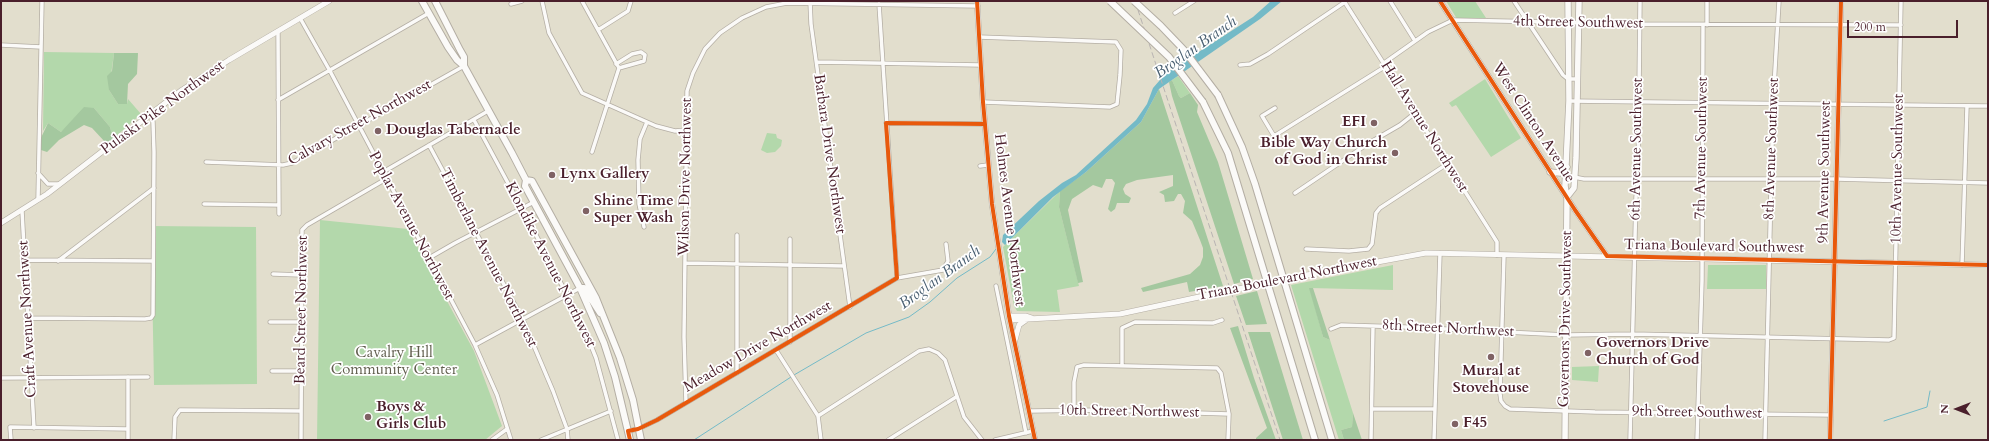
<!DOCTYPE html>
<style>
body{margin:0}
#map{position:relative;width:1989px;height:441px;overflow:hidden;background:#e2decd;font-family:Cardo,serif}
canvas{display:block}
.frame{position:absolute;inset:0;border:2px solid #4a1f2b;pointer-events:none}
.north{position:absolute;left:1937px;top:389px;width:40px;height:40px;-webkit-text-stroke:3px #fff;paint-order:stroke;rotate:270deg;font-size:11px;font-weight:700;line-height:16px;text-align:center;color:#4a1f2b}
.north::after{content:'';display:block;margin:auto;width:14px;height:18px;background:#4a1f2b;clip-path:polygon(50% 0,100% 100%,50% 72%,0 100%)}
.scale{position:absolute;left:1847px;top:20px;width:111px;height:18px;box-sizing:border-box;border:2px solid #4a1f2b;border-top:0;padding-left:5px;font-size:12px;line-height:14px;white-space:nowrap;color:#4a1f2b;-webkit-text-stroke:3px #fff;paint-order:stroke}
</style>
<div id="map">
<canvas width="1989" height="441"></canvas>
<div class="frame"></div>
<div class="north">N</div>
<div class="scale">200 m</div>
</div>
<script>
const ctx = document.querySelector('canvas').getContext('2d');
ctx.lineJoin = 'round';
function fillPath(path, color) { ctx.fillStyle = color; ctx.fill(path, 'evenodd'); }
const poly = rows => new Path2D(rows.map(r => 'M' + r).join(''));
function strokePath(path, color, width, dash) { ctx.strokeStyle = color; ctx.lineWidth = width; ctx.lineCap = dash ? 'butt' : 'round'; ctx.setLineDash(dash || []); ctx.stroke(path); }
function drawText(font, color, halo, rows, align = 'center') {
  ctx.font = font + ' Cardo,serif'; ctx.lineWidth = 3.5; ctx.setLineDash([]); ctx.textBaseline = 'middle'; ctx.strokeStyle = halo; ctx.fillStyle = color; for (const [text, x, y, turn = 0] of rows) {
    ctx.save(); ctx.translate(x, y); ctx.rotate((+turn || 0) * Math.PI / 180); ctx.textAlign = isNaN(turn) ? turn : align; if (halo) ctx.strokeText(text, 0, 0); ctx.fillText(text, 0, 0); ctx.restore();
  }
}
fillPath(poly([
 [1446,1,1475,1,1486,18,1457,19],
 [44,52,114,53,109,90,118,104,127,104,128,99,141,114,113,139,110,127,94,108,61,132,48,123,43,131],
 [1178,76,1190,93,1181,98,1179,96,1172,80],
 [1485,79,1521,138,1491,157,1456,105,1452,107,1449,103],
 [767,133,776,134,777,138,782,140,781,146,775,152,767,153,761,150],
 [1060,191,1059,207,1079,286,1057,290,1060,312,1017,311,1014,306,1003,247],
 [320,220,408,229,474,351,502,426,485,440,317,440],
 [151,226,256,227,257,384,154,385],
 [1393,265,1393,290,1310,288,1323,337,1330,340,1353,413,1352,427,1341,430,1344,440,1339,440,1291,285],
 [1708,265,1766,265,1766,289,1707,289],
 [1599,366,1598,382,1572,380,1572,367]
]), '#b3d8ab');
fillPath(poly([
 [114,53,138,53,137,74,128,84,127,104,118,104,109,90,107,76,112,71],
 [1172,80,1179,96,1181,98,1190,93,1198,105,1197,112,1218,162,1253,279,1234,284,1172,96,1169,82],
 [1159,89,1223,286,1189,292,1187,282,1143,292,1141,288,1190,274,1200,265,1203,257,1203,248,1200,240,1192,221,1183,213,1185,201,1181,194,1178,194,1174,201,1165,202,1164,195,1159,192,1173,186,1173,175,1137,180,1126,184,1123,189,1125,194,1131,198,1129,203,1117,203,1115,209,1111,212,1108,209,1115,183,1112,179,1106,179,1102,188,1093,185,1072,199,1068,210,1083,282,1078,283,1059,207,1060,191,1086,172,1141,122],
 [84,107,94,108,110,127,113,139,108,143,105,142,92,128,84,125,59,140,47,152,41,150,39,142,48,123,61,132],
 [1309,288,1313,288,1330,340,1323,337],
 [1257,291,1267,324,1246,325,1236,296],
 [1238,326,1254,378,1276,440,1256,440,1256,438,1267,428,1230,328],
 [1248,332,1270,332,1303,440,1283,440],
 [1353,413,1362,440,1344,440,1341,430,1352,427]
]), '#a4c89f');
fillPath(poly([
 [1271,1,1282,1,1260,19,1159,89,1141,122,1086,172,1053,197,1005,245,1002,242,1003,235,1039,201,1062,183,1076,175,1136,120,1147,104,1153,88,1166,73,1253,17]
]), '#74bac7');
strokePath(poly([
 [794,375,866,333,909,317,930,302,957,278,990,257,996,249],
 [1884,421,1927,407,1930,391],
 [694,440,791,377]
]), '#74bac7', 1);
const street = poly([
 [542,1,549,33,582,93,656,126,675,131,686,130],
 [582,1,619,68,592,152],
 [810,1,811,24,850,307],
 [1344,1,1497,242,1497,255],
 [1390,1,1415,41],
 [1514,1,1563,75,1568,79,1578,79],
 [511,4,522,1],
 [879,4,897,278],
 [1175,13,1194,1],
 [300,18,330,71,475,345,497,395,511,440],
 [1707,25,1707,1],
 [598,30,628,11,631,1],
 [278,31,279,214],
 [979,37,1116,42,1121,50,1120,75,1117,104,1110,107,983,102],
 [1,45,41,47],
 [817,62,980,65],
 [1384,63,1428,32,1453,20,1640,24,1901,25],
 [616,64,632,54,641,52,645,55,644,61,619,68],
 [1240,65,1250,64,1268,54,1345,2],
 [278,100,429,13],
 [1569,101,1988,106],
 [1275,108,1262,116,1274,136,1386,66],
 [474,120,535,233,584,328,596,358,618,440],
 [886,123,984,124],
 [429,145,523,320,553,391,567,429,568,440],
 [206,162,283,165,292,163,464,66],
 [980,166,988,165],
 [1566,171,1569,176,1584,179,1836,179,1988,183],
 [383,172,488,111],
 [38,173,48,184,59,184],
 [1295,193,1369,143,1400,125,1415,113],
 [38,200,42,1],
 [204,204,279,205],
 [22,211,34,428],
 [644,227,639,204,638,160,640,139,647,122],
 [1306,249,1349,251,1368,249,1372,244,1376,213,1380,208,1447,164],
 [1504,255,1500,394,1501,401,1505,406,1510,409,1595,412,1830,415],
 [429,258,455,243,534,202],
 [26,260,153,261],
 [58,261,154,188],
 [685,263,844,266],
 [1962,265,1967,106],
 [273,274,301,275],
 [996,286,1026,433],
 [28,318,145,319,151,318,153,315,154,152,153,122,151,114],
 [270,322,301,322],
 [1331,329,1341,325,1405,327,1566,335,1633,334,1889,340,1894,338,1901,1],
 [790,342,790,239],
 [475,345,580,288],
 [776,350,818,416,821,440],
 [1122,366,1122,328,1135,322,1213,323,1222,320],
 [272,371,301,371],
 [737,373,737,235],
 [128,377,128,440],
 [1,378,148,377],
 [686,403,684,337,687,91,693,73,705,49,720,33,742,18,766,7,787,3,978,6],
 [1373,409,1435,409],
 [1074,410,1074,382,1077,367,1084,365,1217,368,1221,373,1229,414,1228,440],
 [1030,411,1101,410,1229,414],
 [818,416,919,351,929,349,938,353,945,360,964,417,982,440],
 [628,431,638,429,657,420,897,278,943,270,948,261,946,244],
 [11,440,10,427,128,429],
 [174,440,175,417,180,410,301,411],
 [301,440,302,230,307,225,386,179],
 [492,440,507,429],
 [541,440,611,411],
 [888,440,956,397],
 [995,440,1033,431],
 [1371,440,1373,326],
 [1434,440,1440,253],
 [1630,440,1636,197,1638,180,1640,1],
 [1697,440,1702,281,1703,25],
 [1765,440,1773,104,1779,1]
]);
const secondary = poly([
 [977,1,983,102,992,204,1009,316,1035,440],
 [1440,1,1575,210,1607,256],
 [1,223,47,194,182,90,229,60,329,1],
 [1307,275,1426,253,1988,265],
 [1009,316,1026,316,1032,318],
 [1010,320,1120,314,1213,294],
 [1015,340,1019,325,1026,320],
 [1830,440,1841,1]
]);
const primary = poly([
 [1550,172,1560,173,1567,167],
 [1567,197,1574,188,1576,158,1579,1],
 [1565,440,1567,197,1565,186,1569,101,1568,1]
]);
const highway = poly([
 [422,1,448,47,457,60,464,66,512,153,526,180,525,186,580,288,604,343,615,377,630,440],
 [435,1,460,50,464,57,464,66],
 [1218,95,1242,147,1255,184,1332,440],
 [1203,102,1228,153,1315,440],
 [526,180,532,181,596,298,620,358,633,400,641,440],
 [580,288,584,288,600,313]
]);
strokePath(street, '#b4aea4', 5);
strokePath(secondary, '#b4aea4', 6);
strokePath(primary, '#b4aea4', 7);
strokePath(highway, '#b4aea4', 8);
strokePath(street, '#fbfaf8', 3.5);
strokePath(secondary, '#fbfaf8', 5);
strokePath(primary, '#fbfaf8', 5.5);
strokePath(highway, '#fbfaf8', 6);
strokePath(poly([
 [1135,1,1280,440]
]), '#b8b3b2', 1, [6, 3]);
const secondaryBridge = poly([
 [1213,294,1307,275]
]);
const highwayBridge = poly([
 [1110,1,1169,57,1203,102],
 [1134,1,1161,26,1184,50,1218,95]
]);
strokePath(secondaryBridge, '#b4aea4', 6, []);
strokePath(highwayBridge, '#b4aea4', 8, []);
strokePath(secondaryBridge, '#fbfaf8', 5);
strokePath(highwayBridge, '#fbfaf8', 6);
strokePath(poly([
 [977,1,983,102,992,204,1009,316,1035,440],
 [1440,1,1575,210,1607,256,1988,265],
 [630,440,628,431,638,429,657,420,897,278,886,123,984,124],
 [1830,440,1841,1]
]), '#e8590c', 4);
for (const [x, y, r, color] of [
 [1374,123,4,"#7f6264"],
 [378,131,4,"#7f6264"],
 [1395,153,4,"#7f6264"],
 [552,175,4,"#7f6264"],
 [586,211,4,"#7f6264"],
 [1588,353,4,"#7f6264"],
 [1491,357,4,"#7f6264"],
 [368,417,4,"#7f6264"],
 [1455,424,4,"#7f6264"]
]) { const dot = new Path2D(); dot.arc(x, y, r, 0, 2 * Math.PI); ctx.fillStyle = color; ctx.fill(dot); strokePath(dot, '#fff', 1.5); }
drawText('15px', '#4a1f2b', '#fff', [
 ["4th Street Southwest",1578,23,1],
 ["Pulaski Pike Northwest",163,108,-36],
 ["Calvary Street Northwest",360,123,-29],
 ["West Clinton Avenue",1533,123,57],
 ["Hall Avenue Northwest",1424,127,58],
 ["7th Avenue Southwest",1702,148,-89],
 ["6th Avenue Southwest",1637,149,-89],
 ["8th Avenue Southwest",1772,149,-88],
 ["Barbara Drive Northwest",829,154,82],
 ["10th Avenue Southwest",1898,169,-89],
 ["9th Avenue Southwest",1825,172,-89],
 ["Wilson Drive Northwest",686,177,-89],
 ["Holmes Avenue Northwest",1009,220,83],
 ["Poplar Avenue Northwest",411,226,62],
 ["Triana Boulevard Southwest",1714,247,1],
 ["Timberlane Avenue Northwest",488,258,63],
 ["Klondike Avenue Northwest",550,265,63],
 ["Triana Boulevard Northwest",1287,279,-11],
 ["Beard Street Northwest",302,310,-89],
 ["Craft Avenue Northwest",28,319,-93],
 ["Governors Drive Southwest",1566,319,-89],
 ["8th Street Northwest",1448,329,3],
 ["Meadow Drive Northwest",758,347,-30],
 ["10th Street Northwest",1129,412,1],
 ["9th Street Southwest",1697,413,1]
]);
drawText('bold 15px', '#4a1f2b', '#fff', [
 ["EFI",1366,123,"right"],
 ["Douglas Tabernacle",386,131],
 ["Bible Way Church",1387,144,"right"],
 ["of God in Christ",1387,161,"right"],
 ["Lynx Gallery",560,175],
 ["Shine Time",594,202],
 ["Super Wash",594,219],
 ["Governors Drive",1596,344],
 ["Church of God",1596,361],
 ["Mural at",1491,372,"center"],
 ["Stovehouse",1491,389,"center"],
 ["Boys &",376,408],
 ["Girls Club",376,425],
 ["F45",1463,424]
], 'left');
drawText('15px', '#615e4e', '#fff', [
 ["Cavalry Hill",394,354],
 ["Community Center",394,371]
]);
drawText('italic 16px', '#485e70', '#fff', [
 ["Broglan Branch",1196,48,-35],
 ["Broglan Branch",940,278,-36]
]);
</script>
